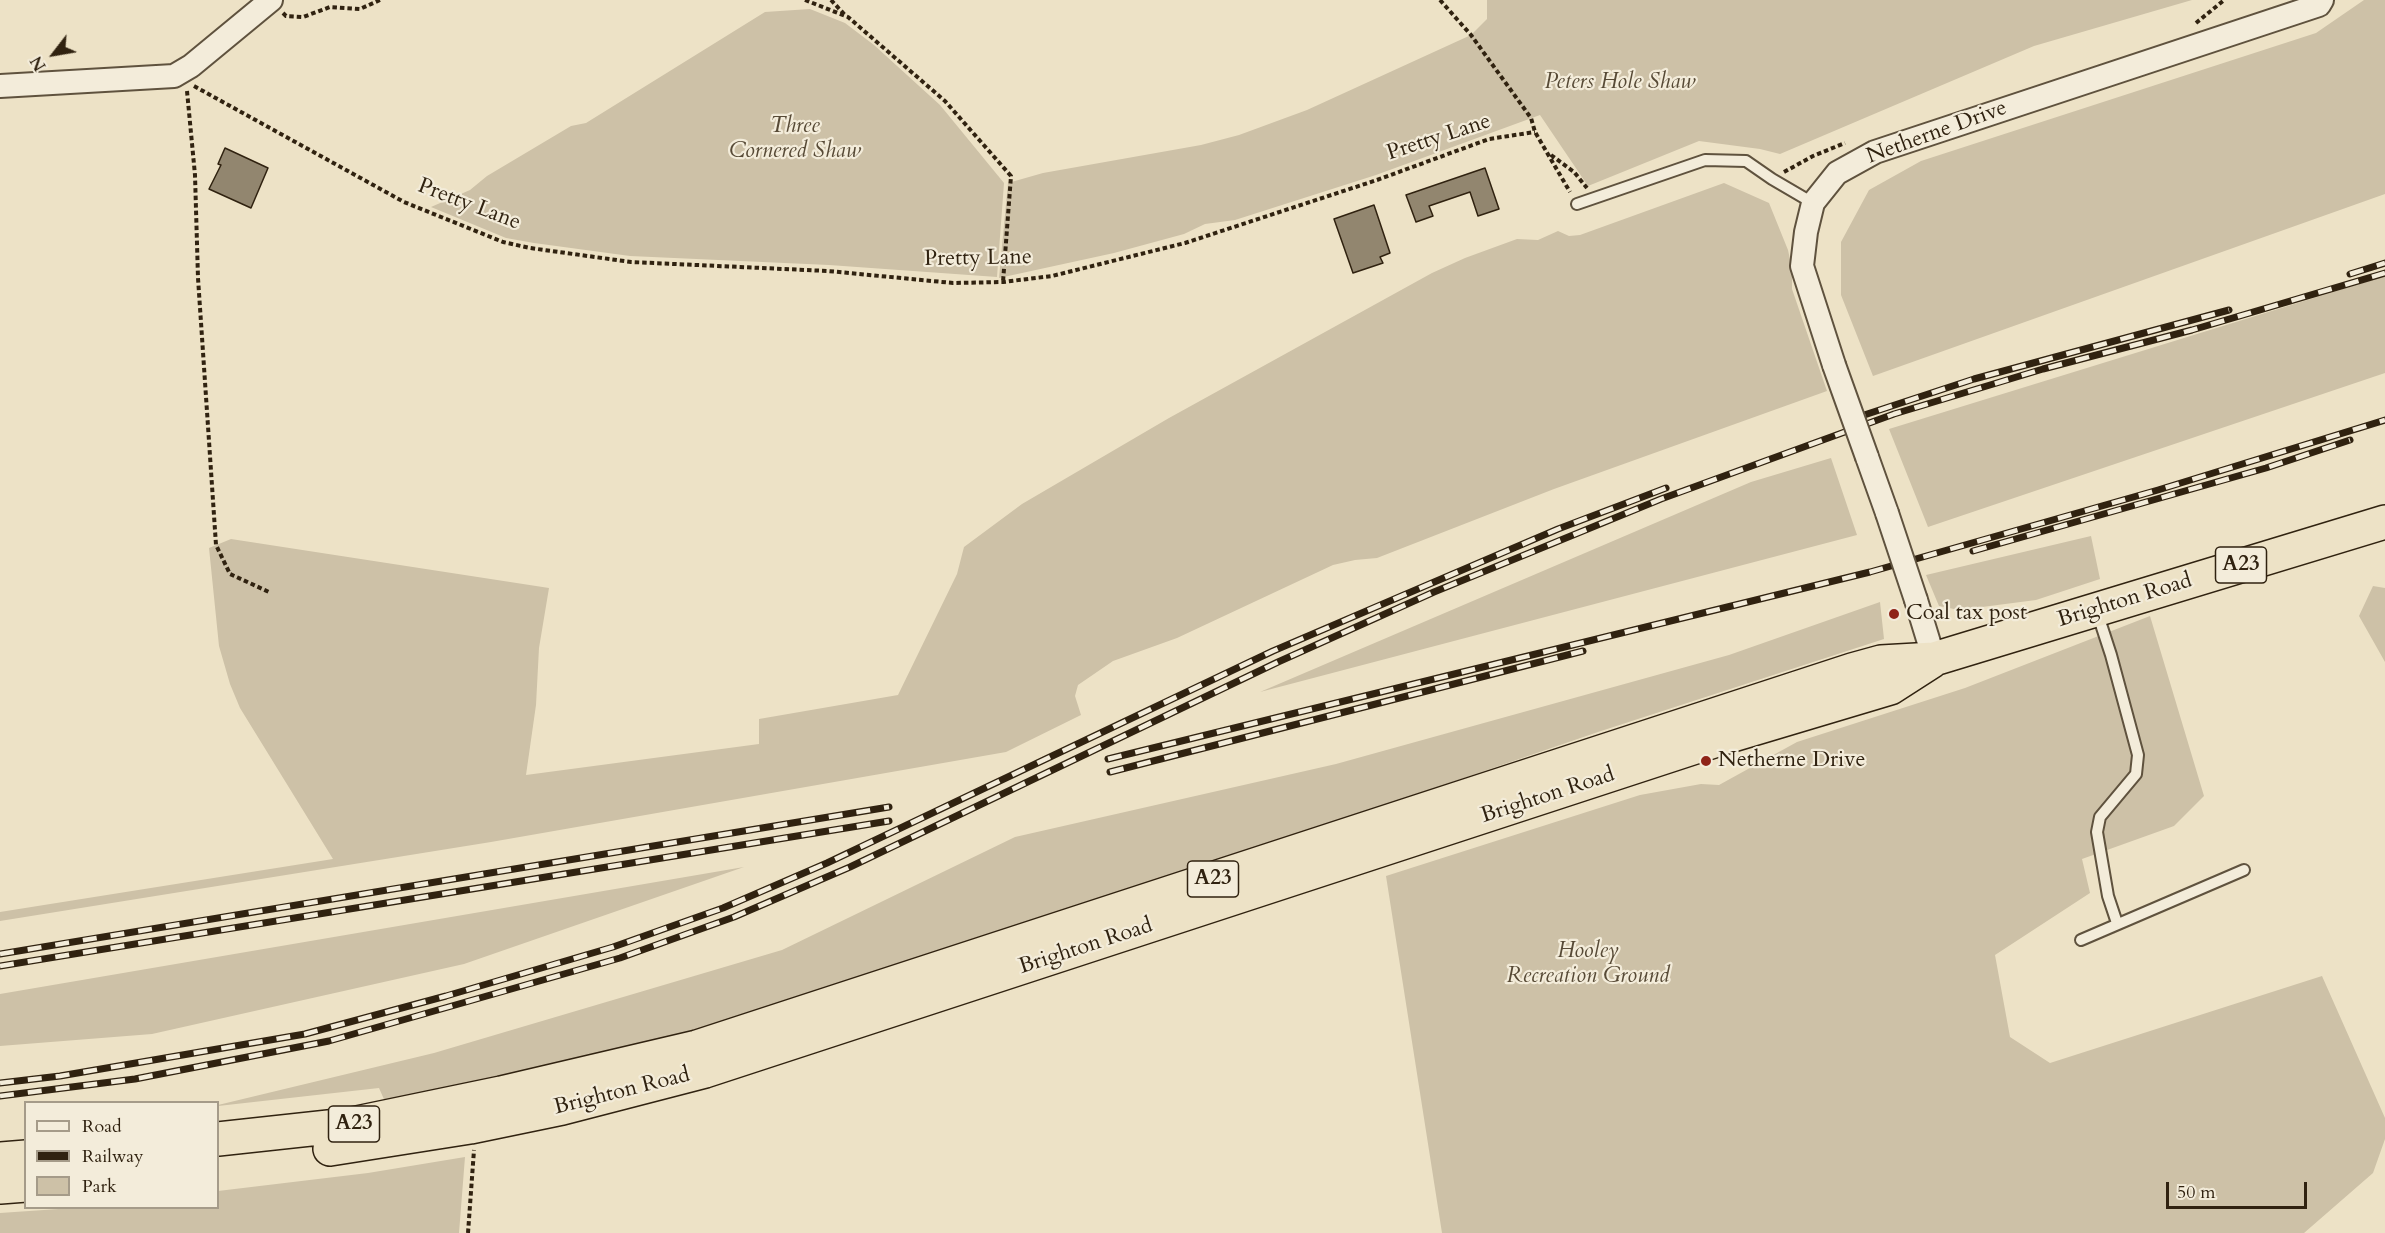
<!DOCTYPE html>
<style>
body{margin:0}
#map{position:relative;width:2385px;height:1233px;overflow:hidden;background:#ede2c6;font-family:Cardo,serif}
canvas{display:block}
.legend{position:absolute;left:24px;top:1101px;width:195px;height:108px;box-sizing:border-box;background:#f3ecda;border:2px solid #a59b89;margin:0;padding:8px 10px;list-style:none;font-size:18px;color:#302210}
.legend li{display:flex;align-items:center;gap:12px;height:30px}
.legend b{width:30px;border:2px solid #a59b89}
.north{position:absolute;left:24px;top:24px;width:60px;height:60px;-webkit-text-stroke:4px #f3ecda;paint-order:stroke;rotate:239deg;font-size:16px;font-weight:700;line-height:24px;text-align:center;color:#302210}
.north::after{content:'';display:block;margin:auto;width:21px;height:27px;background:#302210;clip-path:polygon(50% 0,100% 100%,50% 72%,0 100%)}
.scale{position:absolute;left:2166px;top:1182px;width:141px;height:27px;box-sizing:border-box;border:3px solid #302210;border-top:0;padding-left:8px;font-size:18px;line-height:21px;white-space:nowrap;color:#302210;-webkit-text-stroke:4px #f3ecda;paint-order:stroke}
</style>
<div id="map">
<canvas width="2385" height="1233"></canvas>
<ul class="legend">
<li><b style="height:8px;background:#f3ecda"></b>Road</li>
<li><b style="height:8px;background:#302210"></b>Railway</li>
<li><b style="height:16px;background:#cdc1a7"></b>Park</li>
</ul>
<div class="north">N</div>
<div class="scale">50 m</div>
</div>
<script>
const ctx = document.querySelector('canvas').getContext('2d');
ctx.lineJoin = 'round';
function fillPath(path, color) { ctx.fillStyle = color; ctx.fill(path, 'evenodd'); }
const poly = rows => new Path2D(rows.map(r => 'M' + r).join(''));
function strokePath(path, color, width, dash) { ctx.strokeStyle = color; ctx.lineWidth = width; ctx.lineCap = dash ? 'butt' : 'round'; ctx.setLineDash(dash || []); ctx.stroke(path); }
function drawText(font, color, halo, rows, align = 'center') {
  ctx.font = font + ' Cardo,serif'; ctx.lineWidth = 4.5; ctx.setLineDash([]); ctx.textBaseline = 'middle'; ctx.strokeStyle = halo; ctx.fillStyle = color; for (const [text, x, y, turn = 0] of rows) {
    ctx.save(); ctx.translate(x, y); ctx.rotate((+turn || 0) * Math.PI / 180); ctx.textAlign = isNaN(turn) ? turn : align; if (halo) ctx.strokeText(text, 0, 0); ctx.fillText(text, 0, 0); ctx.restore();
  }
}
fillPath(poly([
 [1487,0,2192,0,2034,46,1780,154,1760,149,1699,141,1588,186,1540,115,1376,175,1235,220,1205,224,1184,234,1114,253,999,278,1008,183,1043,173,1201,145,1239,135,1307,110,1471,35,1487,19],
 [2364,0,2385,0,2385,194,1873,376,1841,295,1841,242,1869,190,1921,161,2316,33],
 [810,9,845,23,874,45,940,105,1004,183,997,277,829,265,630,256,534,243,506,238,431,207,470,190,487,176,571,126,586,123,765,12],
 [1724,183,1769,203,1788,250,1792,269,1792,289,1827,391,1554,489,1377,558,1355,560,1333,565,1177,638,1113,661,1078,685,1075,696,1081,715,1006,752,491,842,0,921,0,912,333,859,240,708,230,684,219,646,209,548,231,539,549,588,539,648,536,705,526,775,759,744,759,719,898,695,957,574,964,547,1022,504,1169,418,1432,273,1465,258,1517,239,1538,240,1558,231,1569,236,1580,235],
 [2385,276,2385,373,1928,527,1889,429],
 [1831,458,1857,535,1260,692,1751,482],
 [2091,536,2100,579,2036,600,1959,610,1939,606,1926,575],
 [2373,586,2385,588,2385,662,2359,616],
 [1880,602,1884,639,1598,732,1280,841,698,1035,387,1106,379,1088,218,1106,218,1105,434,1053,782,950,1015,837,1336,764,1729,655],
 [2150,616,2204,796,2174,826,2082,859,2090,893,1995,955,2010,1037,2050,1063,2322,976,2385,1118,2385,1139,2373,1173,2304,1233,1442,1233,1386,876,1640,795,1701,784,1719,785,1797,742,1965,688],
 [744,867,464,964,152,1034,0,1046,0,994],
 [465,1157,459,1233,0,1233,0,1213,73,1208,218,1208,218,1191,368,1173]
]), '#cdc1a7');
const building = poly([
 [225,148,268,168,251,208,209,189,221,165,218,164,225,148],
 [1485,168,1499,209,1478,216,1470,192,1429,206,1433,216,1416,222,1406,195,1485,168],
 [1374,205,1390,253,1380,257,1383,263,1353,273,1334,219,1374,205]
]);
fillPath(building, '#92866f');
strokePath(building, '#302210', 1.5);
const service = poly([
 [1577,204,1705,160,1746,161,1772,179,1813,203],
 [2097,612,2111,655,2138,755,2136,774,2100,817,2097,832,2108,896,2117,923],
 [2081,940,2244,870]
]);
const minor = poly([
 [0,86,174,76,191,66,271,0],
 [1834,365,1802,266,1806,232,1813,203,1837,173,1875,152,2319,5,2322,0],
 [1867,457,1887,513],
 [1916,600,1934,659]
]);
const trunk = poly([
 [218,1139,347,1125,501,1093,697,1047,1852,670,1881,662,1934,659,2385,522],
 [330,1149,470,1127,562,1108,705,1071,1726,737,1890,688,1932,661],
 [0,1159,26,1157],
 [0,1187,26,1185]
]);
strokePath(service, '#5f523e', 14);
strokePath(minor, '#5f523e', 26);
strokePath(trunk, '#302210', 36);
strokePath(poly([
 [805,0,848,17,945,101,1011,176,1003,282],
 [831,0,845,15],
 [1440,0,1471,35,1531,118,1535,132,1570,192],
 [283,13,286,16,303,17,330,7,360,9,380,0],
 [2196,23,2223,1],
 [194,86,404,202,503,242,530,248,631,262,828,271,953,283,1003,282,1052,276,1185,243,1377,180,1489,139,1535,132],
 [187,91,195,175,198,278,216,545,230,574,269,592],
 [1551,155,1574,172,1587,188],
 [1784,172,1813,156,1845,143],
 [468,1233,474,1150]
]), '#302210', 4, [4.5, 3]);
strokePath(service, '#f3ecda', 10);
strokePath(minor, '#f3ecda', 22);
strokePath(trunk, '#ede2c6', 33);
const rail = poly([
 [2350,274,2385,263],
 [1852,419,1974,379,2229,310],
 [1973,551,2266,468,2350,440],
 [1108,759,1870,572,2158,490,2385,420],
 [1110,772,1583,651],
 [0,954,889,807],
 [0,966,889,821],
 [0,1083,60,1076,305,1034,446,996,613,947,723,908,827,863,1273,651,1558,529,1666,488],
 [0,1096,135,1079,329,1041,620,958,734,917,850,867,1278,662,1434,592,1661,499,1894,414,2043,369,2192,330,2385,273]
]);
strokePath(rail, '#302210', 7);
strokePath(rail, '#f3ecda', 4.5, [14]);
const minorBridge = poly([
 [1834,365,1867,457],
 [1887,513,1916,600]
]);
strokePath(minorBridge, '#5f523e', 26, []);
strokePath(minorBridge, '#f3ecda', 22);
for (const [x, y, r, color] of [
 [1894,614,6,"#8f2418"],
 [1706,761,6,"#8f2418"]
]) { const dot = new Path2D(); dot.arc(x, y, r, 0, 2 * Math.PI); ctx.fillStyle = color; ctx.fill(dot); strokePath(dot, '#f3ecda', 2); }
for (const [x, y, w] of [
 [2241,565,51],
 [1213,879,51],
 [354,1124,51]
]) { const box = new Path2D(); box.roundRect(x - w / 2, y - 18, w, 36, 4.5); ctx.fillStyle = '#f3ecda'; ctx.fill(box); strokePath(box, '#302210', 1.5); }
drawText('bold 21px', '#302210', null, [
 ["A23",2241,565],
 ["A23",1213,879],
 ["A23",354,1124]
]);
drawText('italic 22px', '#574a36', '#f3ecda', [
 ["Peters Hole Shaw",1620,83],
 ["Three",795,127],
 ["Cornered Shaw",795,152],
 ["Hooley",1588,952],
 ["Recreation Ground",1588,977]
]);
drawText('22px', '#302210', '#f3ecda', [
 ["Netherne Drive",1937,133,-20],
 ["Pretty Lane",1439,138,-18],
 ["Pretty Lane",469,205,21],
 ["Pretty Lane",978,259,-1],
 ["Brighton Road",2125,601,-17],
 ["Brighton Road",1548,796,-18],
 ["Brighton Road",1086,947,-18],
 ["Brighton Road",622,1092,-14]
]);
drawText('22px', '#302210', '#f3ecda', [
 ["Coal tax post",1906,614],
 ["Netherne Drive",1718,761]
], 'left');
</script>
